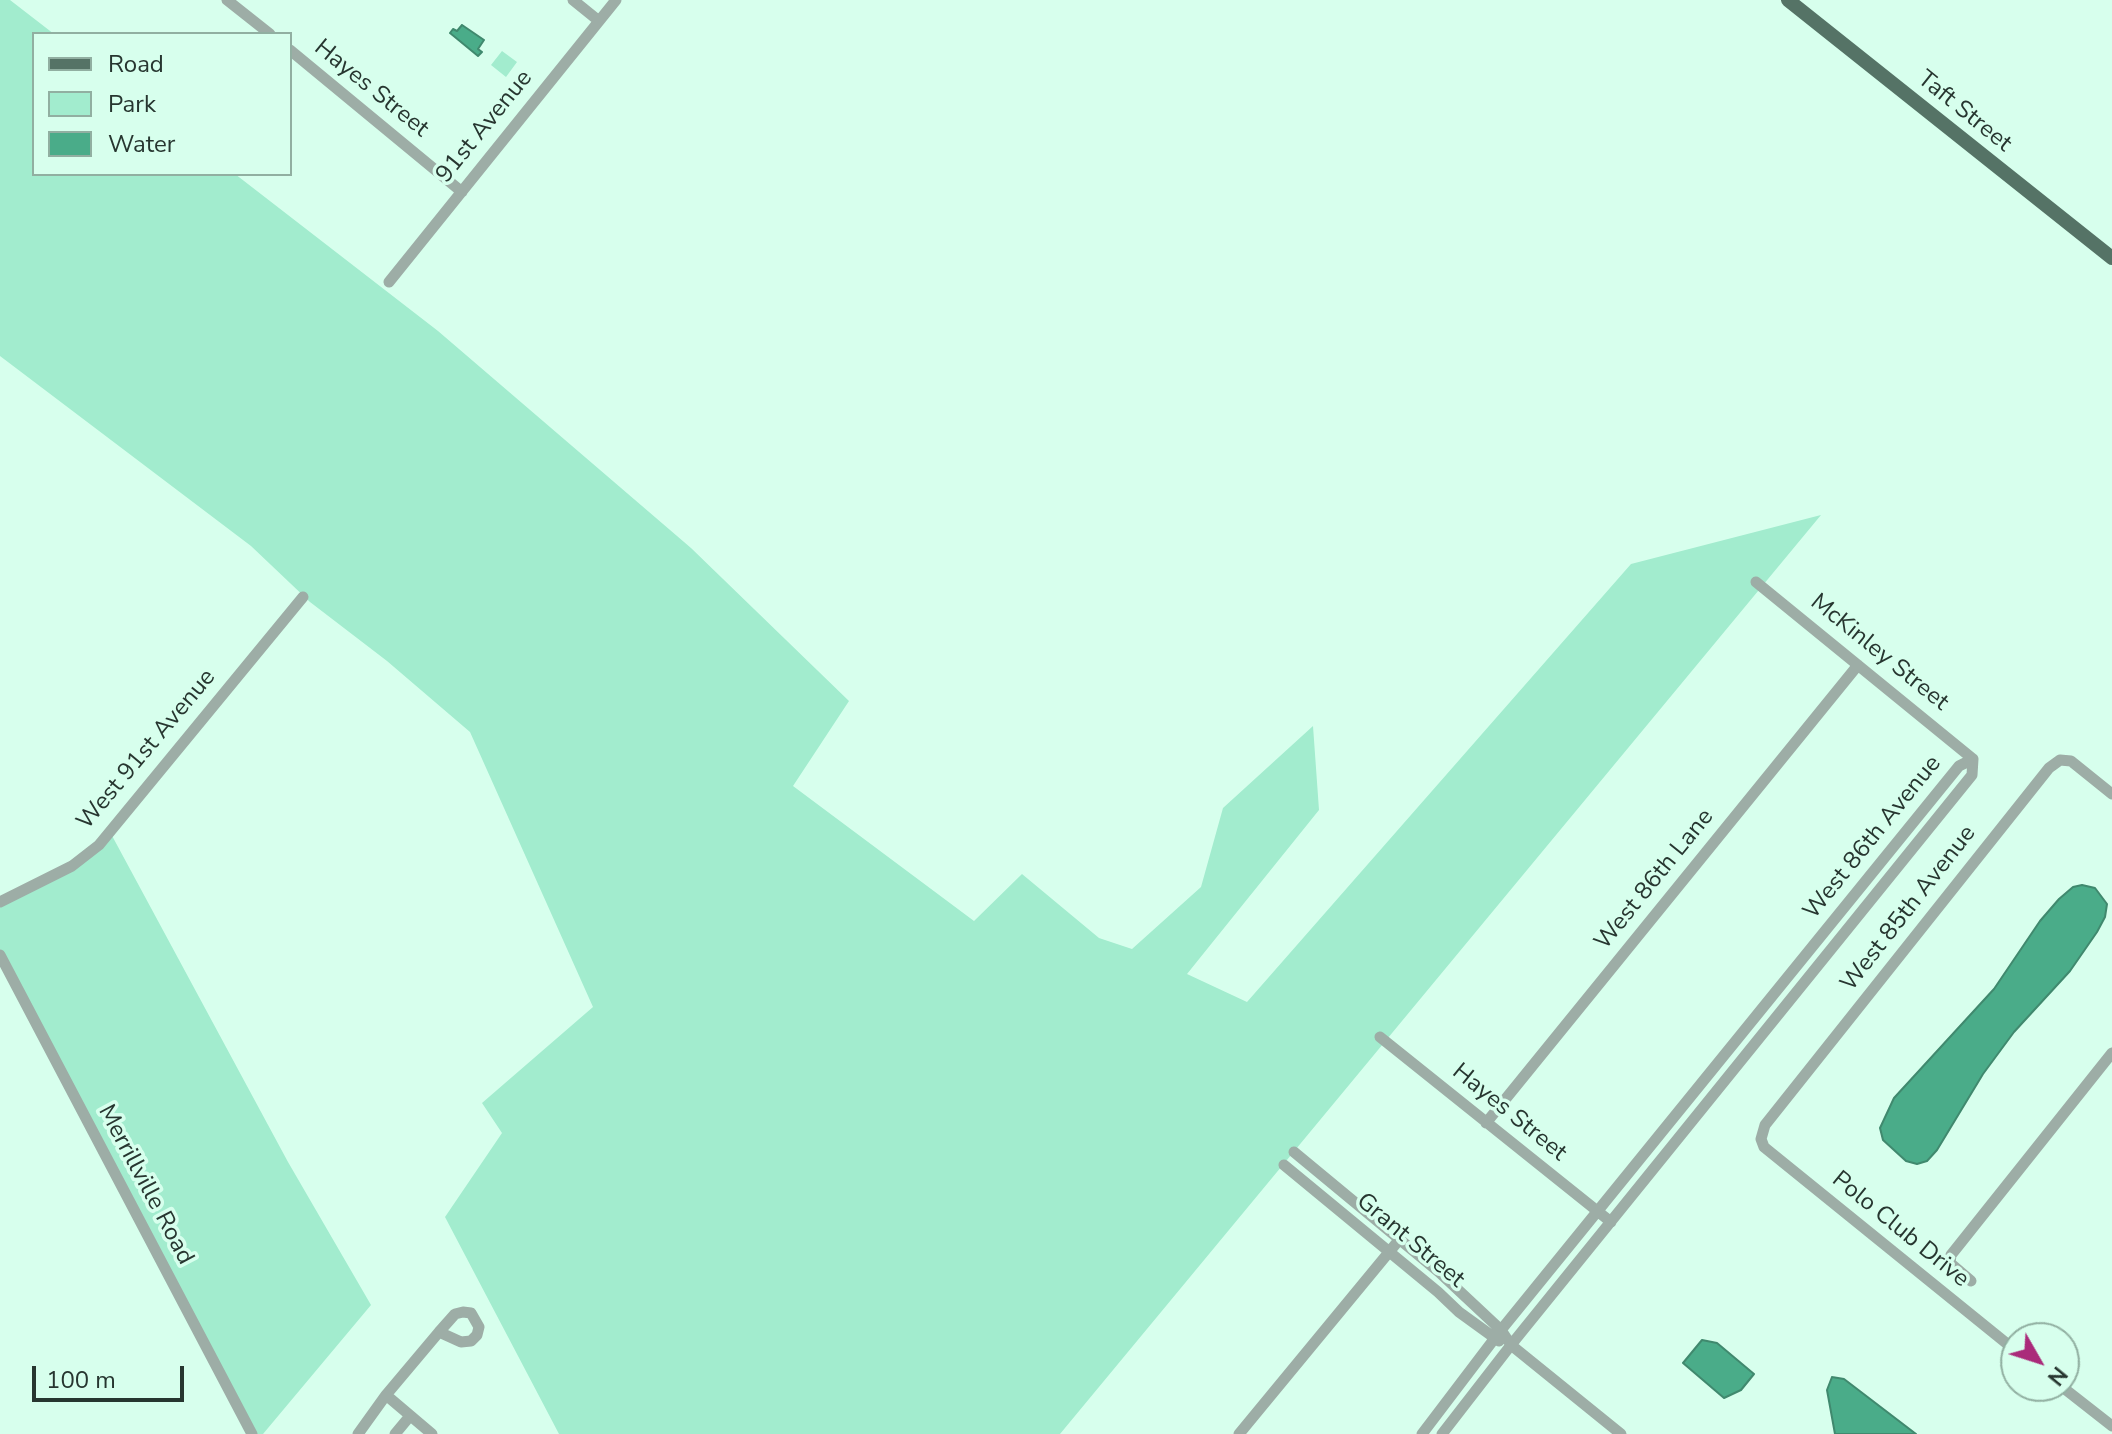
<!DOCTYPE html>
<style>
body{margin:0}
#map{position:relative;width:2112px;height:1434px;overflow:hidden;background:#d7ffed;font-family:"Nunito Sans",sans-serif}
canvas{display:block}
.legend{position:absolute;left:32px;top:32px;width:260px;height:144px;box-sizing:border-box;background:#d7ffed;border:2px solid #91afa1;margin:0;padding:10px 14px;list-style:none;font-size:24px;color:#273630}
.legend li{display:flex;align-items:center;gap:16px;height:40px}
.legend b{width:40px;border:2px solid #91afa1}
.north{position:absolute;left:2000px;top:1322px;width:80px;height:80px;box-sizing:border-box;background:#d7ffed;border:2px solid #91afa1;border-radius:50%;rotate:129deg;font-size:22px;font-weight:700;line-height:32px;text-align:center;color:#273630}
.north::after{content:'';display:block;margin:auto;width:28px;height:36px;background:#aa2b7a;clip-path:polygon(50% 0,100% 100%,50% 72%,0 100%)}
.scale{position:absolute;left:32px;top:1366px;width:152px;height:36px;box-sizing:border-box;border:4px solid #273630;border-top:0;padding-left:10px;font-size:24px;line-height:28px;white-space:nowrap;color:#273630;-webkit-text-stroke:6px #d7ffed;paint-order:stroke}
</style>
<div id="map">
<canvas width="2112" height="1434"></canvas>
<ul class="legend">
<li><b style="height:10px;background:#557366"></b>Road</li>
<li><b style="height:22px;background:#a2ecce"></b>Park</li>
<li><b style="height:22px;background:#4aac89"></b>Water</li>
</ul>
<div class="north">N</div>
<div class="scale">100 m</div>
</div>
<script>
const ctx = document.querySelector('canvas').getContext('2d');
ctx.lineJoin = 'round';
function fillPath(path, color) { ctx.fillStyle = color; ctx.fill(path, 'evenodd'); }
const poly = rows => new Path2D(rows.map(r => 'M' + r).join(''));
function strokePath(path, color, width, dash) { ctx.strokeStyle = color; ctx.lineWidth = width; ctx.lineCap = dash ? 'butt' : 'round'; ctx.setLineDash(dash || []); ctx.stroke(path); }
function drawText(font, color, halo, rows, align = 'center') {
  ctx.font = font + ' "Nunito Sans",sans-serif'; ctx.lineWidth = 7; ctx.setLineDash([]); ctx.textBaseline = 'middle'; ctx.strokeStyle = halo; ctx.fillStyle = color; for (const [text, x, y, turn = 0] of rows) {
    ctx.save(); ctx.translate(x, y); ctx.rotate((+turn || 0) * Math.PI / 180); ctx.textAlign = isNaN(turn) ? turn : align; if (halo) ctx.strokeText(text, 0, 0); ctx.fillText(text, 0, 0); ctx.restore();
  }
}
fillPath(poly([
 [0,0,10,0,54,34,34,34,34,174,235,174,438,331,691,548,849,701,793,786,974,921,1022,874,1099,938,1132,949,1201,887,1223,808,1313,726,1319,810,1187,974,1247,1002,1631,564,1821,515,1060,1434,559,1434,445,1217,502,1133,482,1103,593,1007,470,732,387,661,310,602,251,546,0,356],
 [502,51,517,62,506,77,491,65],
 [110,832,288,1162,371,1305,263,1434,252,1434,0,954,0,902,72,866]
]), '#a2ecce');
const water = poly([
 [462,25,484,40,478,49,482,52,478,56,450,33,453,29,457,31,462,25],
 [2082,885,2095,888,2107,904,2105,917,2097,932,2070,971,2014,1032,1983,1074,1937,1150,1927,1161,1917,1164,1906,1161,1883,1140,1880,1128,1894,1098,1994,989,2040,921,2059,899,2073,887,2082,885],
 [1702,1340,1717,1343,1754,1374,1741,1390,1724,1398,1683,1363,1702,1340],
 [1832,1377,1844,1379,1916,1434,1835,1434,1827,1390,1832,1377]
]);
fillPath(water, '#4aac89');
strokePath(water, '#40896e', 2);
strokePath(poly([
 [227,0,270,34],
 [573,0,599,21],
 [290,50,462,192],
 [389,282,616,0],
 [1756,582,1973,759],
 [0,902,72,866,99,845,303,597],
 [0,955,252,1434],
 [1380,1037,1611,1222],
 [1486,1123,1858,665],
 [1294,1152,1439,1272,1501,1330,1511,1345,1621,1434],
 [1284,1165,1438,1292,1459,1312,1499,1341],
 [1971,1281,1950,1263,1951,1255,2112,1053],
 [2016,1351,1764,1147,1761,1139,1765,1125,2049,768,2060,760,2071,761,2112,794],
 [2061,1386,2112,1426],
 [386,1395,432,1434],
 [358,1434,386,1395,439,1332,455,1314,463,1312,471,1313,479,1327,477,1335,471,1341,461,1342,439,1332],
 [395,1434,410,1416],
 [1239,1434,1399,1240],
 [1422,1434,1501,1330,1959,766,1973,759],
 [1442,1434,1511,1345,1972,775,1973,759]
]), '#9dada6', 11);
strokePath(poly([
 [1788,0,2112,258]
]), '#557366', 14);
drawText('24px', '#273630', '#d7ffed', [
 ["Hayes Street",371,89,39],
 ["Taft Street",1964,112,39],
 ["91st Avenue",485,127,-51],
 ["McKinley Street",1879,653,39],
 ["West 91st Avenue",147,750,-50],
 ["West 86th Avenue",1873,838,-51],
 ["West 86th Lane",1655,880,-51],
 ["West 85th Avenue",1909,909,-52],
 ["Hayes Street",1509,1113,39],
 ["Merrillville Road",145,1185,62],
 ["Polo Club Drive",1900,1230,39],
 ["Grant Street",1410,1241,40]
]);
</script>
